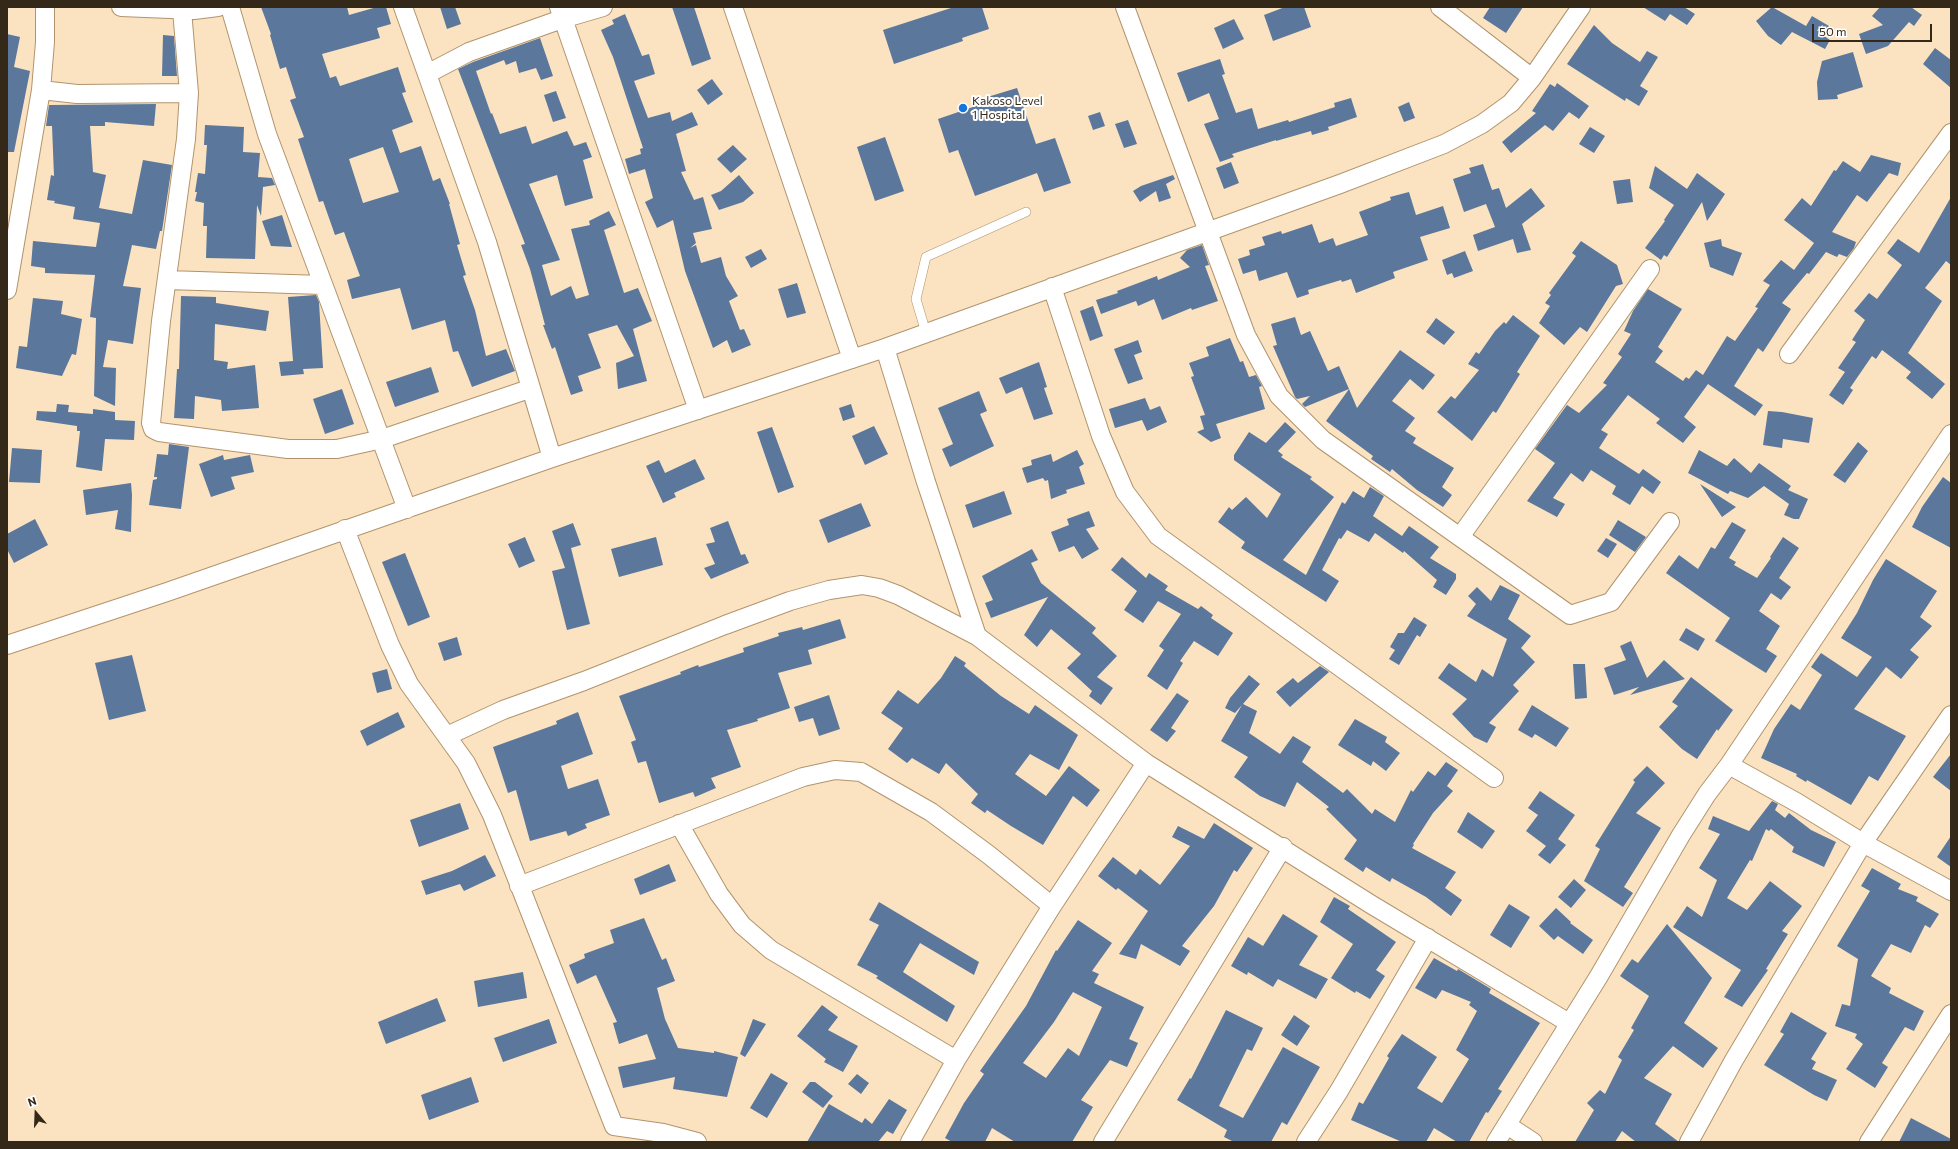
<!DOCTYPE html>
<style>
body{margin:0}
#map{position:relative;width:1958px;height:1149px;overflow:hidden;background:#fbe3c1;font-family:Commissioner,sans-serif}
canvas{display:block}
.frame{position:absolute;inset:0;border:8px solid #342919;pointer-events:none}
.north{position:absolute;left:16px;top:1093px;width:40px;height:40px;-webkit-text-stroke:3px #fff;paint-order:stroke;rotate:341deg;font-size:11px;font-weight:700;line-height:16px;text-align:center;color:#342919}
.north::after{content:'';display:block;margin:auto;width:14px;height:18px;background:#342919;clip-path:polygon(50% 0,100% 100%,50% 72%,0 100%)}
.scale{position:absolute;left:1812px;top:24px;width:120px;height:18px;box-sizing:border-box;border:2px solid #342919;border-top:0;padding-left:5px;font-size:12px;line-height:14px;white-space:nowrap;color:#342919;-webkit-text-stroke:3px #fff;paint-order:stroke}
</style>
<div id="map">
<canvas width="1958" height="1149"></canvas>
<div class="frame"></div>
<div class="north">N</div>
<div class="scale">50 m</div>
</div>
<script>
const ctx = document.querySelector('canvas').getContext('2d');
ctx.lineJoin = 'round';
function fillPath(path, color) { ctx.fillStyle = color; ctx.fill(path, 'evenodd'); }
const poly = rows => new Path2D(rows.map(r => 'M' + r).join(''));
function strokePath(path, color, width, dash) { ctx.strokeStyle = color; ctx.lineWidth = width; ctx.lineCap = dash ? 'butt' : 'round'; ctx.setLineDash(dash || []); ctx.stroke(path); }
function drawText(font, color, halo, rows, align = 'center') {
  ctx.font = font + ' Commissioner,sans-serif'; ctx.lineWidth = 4; ctx.setLineDash([]); ctx.textBaseline = 'middle'; ctx.strokeStyle = halo; ctx.fillStyle = color; for (const [text, x, y, turn = 0] of rows) {
    ctx.save(); ctx.translate(x, y); ctx.rotate((+turn || 0) * Math.PI / 180); ctx.textAlign = isNaN(turn) ? turn : align; if (halo) ctx.strokeText(text, 0, 0); ctx.fillText(text, 0, 0); ctx.restore();
  }
}
fillPath(poly([
 [261,7,347,7,349,15,377,7,386,7,391,24,377,28,380,38,322,54,330,78,336,76,340,86,398,67,406,92,402,93,413,122,392,130,400,153,421,146,433,181,440,178,450,204,449,204,460,244,457,245,466,275,463,276,475,310,486,356,506,349,515,371,472,387,458,351,453,352,445,320,412,330,400,288,352,299,347,280,360,276,344,232,335,235,323,201,319,202,298,139,304,137,290,100,296,98,286,67,280,69,270,35,271,34],
 [383,147,399,192,363,203,349,159],
 [440,7,455,7,461,24,447,29],
 [672,7,694,7,711,59,692,66],
 [954,7,982,7,989,29,962,38,963,41,894,64,883,30],
 [1285,7,1304,7,1311,27,1273,41,1264,15],
 [1490,7,1523,7,1506,33,1483,18],
 [1643,7,1684,7,1695,14,1687,25,1670,14,1665,21],
 [1772,7,1806,26,1812,16,1829,26,1824,36,1830,40,1825,49,1792,32,1781,45,1768,36,1756,21],
 [1880,7,1911,7,1922,15,1914,26,1909,22,1888,46,1866,54,1859,34,1883,25,1872,16],
 [625,14,642,56,649,54,655,74,634,81,648,118,670,112,672,121,692,112,698,125,676,134,686,171,681,172,694,200,703,197,712,229,693,233,696,243,690,248,696,245,701,263,721,257,726,276,738,296,729,301,740,330,744,329,751,345,732,353,727,340,713,348,685,271,673,220,657,228,645,202,653,198,645,169,629,174,625,159,641,154,640,149,643,148,613,57,601,30,614,24,612,20],
 [1234,19,1244,39,1223,49,1214,28],
 [1594,25,1612,43,1640,62,1647,51,1658,57,1640,86,1648,91,1639,106,1626,98,1625,101,1567,64],
 [7,34,20,37,14,67,30,71,14,152,7,152],
 [163,35,174,36,177,76,162,76],
 [540,38,553,76,541,80,536,68,519,73,516,61,506,65,504,60,476,71,491,114,492,113,500,134,526,126,532,144,567,131,574,146,586,142,592,157,583,160,593,198,565,206,557,175,529,184,560,260,542,265,551,296,571,286,576,299,589,295,571,229,590,225,589,221,609,211,616,225,604,230,624,293,638,288,652,321,633,329,647,381,618,389,616,363,634,356,617,325,588,334,601,368,578,376,583,391,571,395,555,347,552,349,543,325,545,325,530,269,521,245,525,244,458,69,473,62],
 [1935,48,1951,60,1951,88,1923,64],
 [1853,52,1863,87,1837,95,1838,99,1818,100,1817,82,1822,61],
 [1220,59,1225,74,1222,75,1236,113,1252,108,1258,129,1288,120,1289,122,1335,107,1334,103,1351,98,1357,117,1328,127,1329,130,1312,135,1311,131,1276,141,1276,140,1232,154,1234,157,1220,162,1204,124,1219,119,1209,93,1188,102,1177,73],
 [712,79,723,94,708,105,697,90],
 [1557,83,1589,106,1579,119,1569,112,1553,131,1545,125,1511,153,1502,142,1536,113,1532,111,1550,84,1555,87],
 [1017,88,1036,144,1055,138,1071,183,1044,192,1037,173,975,196,958,150,949,153,938,119,973,107,971,102],
 [556,91,566,118,553,122,544,95],
 [1409,102,1415,118,1404,122,1398,107],
 [156,104,154,126,105,122,105,126,90,126,93,172,106,175,99,208,132,214,143,160,172,165,162,231,160,231,156,249,132,245,123,286,141,288,133,344,108,340,103,367,116,368,115,406,94,396,96,318,90,317,95,275,45,273,45,268,31,266,33,241,96,247,100,223,73,219,75,207,54,203,55,201,47,200,51,175,54,176,52,126,46,126,49,105],
 [1100,112,1105,126,1093,130,1088,116],
 [1128,120,1137,144,1124,148,1115,124],
 [205,125,244,127,243,152,260,153,258,177,272,178,275,185,263,187,261,216,257,205,255,259,206,258,207,226,203,226,204,203,195,201,197,192,195,192,198,173,205,174,207,145,204,145],
 [1590,127,1605,136,1594,153,1579,144],
 [885,137,904,191,875,201,857,147],
 [733,145,747,159,731,173,717,159],
 [1871,155,1901,163,1898,176,1889,173,1867,202,1857,195,1832,232,1856,242,1854,248,1847,257,1839,254,1837,257,1826,252,1809,274,1807,273,1782,303,1791,309,1763,352,1758,348,1734,386,1763,405,1755,416,1708,384,1684,417,1696,427,1683,443,1656,423,1660,419,1628,395,1601,430,1608,434,1599,448,1639,474,1643,469,1661,482,1653,494,1642,486,1630,505,1612,494,1616,486,1591,470,1583,482,1571,473,1553,498,1565,504,1557,517,1527,501,1555,463,1535,449,1567,405,1579,413,1607,385,1603,383,1622,357,1618,354,1631,334,1624,331,1633,311,1648,289,1682,309,1658,347,1663,351,1655,362,1683,381,1686,377,1689,379,1696,370,1703,375,1727,336,1735,341,1758,308,1755,307,1770,285,1763,281,1781,260,1794,270,1814,243,1784,220,1802,198,1811,206,1834,170,1836,171,1843,161,1860,172],
 [1231,162,1239,183,1224,189,1216,168],
 [1483,164,1492,190,1499,188,1506,208,1531,188,1545,206,1522,224,1531,250,1517,253,1513,239,1478,251,1473,235,1495,227,1486,204,1464,212,1453,179,1471,173,1469,168],
 [1655,166,1687,189,1697,173,1725,194,1707,221,1702,202,1667,257,1664,255,1661,260,1645,248,1665,221,1664,220,1674,205,1649,188],
 [739,175,754,193,743,202,719,210,711,195,721,191],
 [1173,175,1175,179,1166,184,1171,198,1159,202,1156,191,1140,202,1133,191,1141,186],
 [1630,179,1633,202,1617,204,1613,181],
 [1409,192,1416,215,1443,206,1450,228,1420,237,1428,260,1393,272,1395,278,1356,293,1351,279,1342,282,1341,280,1308,290,1309,294,1297,298,1287,272,1259,281,1256,270,1243,274,1238,259,1250,255,1249,250,1265,245,1262,237,1281,231,1282,234,1312,224,1319,243,1333,238,1336,246,1368,235,1359,212,1391,200,1390,197],
 [1951,197,1951,265,1946,261,1925,288,1942,301,1908,353,1945,384,1932,399,1906,378,1911,372,1882,350,1876,359,1872,356,1850,388,1853,390,1843,405,1829,395,1845,372,1838,368,1856,342,1852,340,1865,320,1854,311,1869,293,1877,299,1902,265,1887,253,1898,239,1919,253],
 [282,215,292,247,271,246,262,221],
 [1721,239,1722,246,1742,253,1733,276,1710,267,1704,243],
 [1581,241,1617,265,1623,284,1616,286,1587,332,1580,327,1564,345,1539,323,1550,306,1545,303,1551,295,1549,293,1576,256,1572,253],
 [1202,245,1209,265,1205,266,1218,301,1192,310,1191,308,1162,320,1154,299,1138,306,1136,301,1101,314,1096,300,1118,293,1117,291,1157,276,1158,280,1190,267,1180,258,1187,250],
 [761,249,767,259,751,268,745,257],
 [1465,251,1473,271,1454,278,1452,273,1447,275,1442,260],
 [797,283,806,313,787,318,778,289],
 [316,295,319,302,323,368,303,369,304,374,281,376,279,362,293,361,288,297],
 [181,296,216,297,216,303,269,311,266,331,215,324,214,360,228,362,227,369,255,365,259,408,222,411,221,400,195,396,194,419,174,418,177,369,179,369],
 [33,298,63,301,61,314,82,319,76,355,72,354,62,376,16,368,19,346,27,347],
 [1093,306,1103,336,1090,341,1080,311],
 [1513,315,1540,336,1517,372,1520,374,1496,413,1493,411,1472,441,1437,412,1451,396,1455,399,1479,370,1468,364,1476,352,1479,354,1495,331,1504,322,1506,324],
 [1295,317,1301,335,1310,331,1328,371,1339,366,1349,389,1305,407,1302,404,1310,396,1297,399,1295,397,1273,346,1277,345,1271,324],
 [1436,318,1455,332,1444,345,1426,332],
 [1230,338,1240,362,1243,361,1249,377,1256,375,1262,386,1259,387,1265,409,1216,424,1221,438,1211,442,1197,432,1204,429,1200,416,1205,415,1191,377,1194,376,1189,363,1209,356,1206,347],
 [1138,340,1142,352,1134,355,1143,379,1128,384,1114,349],
 [1400,350,1435,375,1423,390,1410,379,1392,401,1415,418,1405,431,1416,438,1413,443,1454,468,1442,487,1452,495,1443,507,1417,490,1392,469,1390,472,1371,459,1373,456,1326,421,1349,389,1357,408],
 [1039,362,1047,387,1044,388,1053,414,1034,420,1022,387,1006,394,999,378],
 [431,367,439,392,395,407,386,382],
 [342,389,354,424,325,434,313,399],
 [979,391,987,411,980,414,994,446,950,467,942,449,953,444,938,408],
 [1145,398,1150,410,1160,406,1167,422,1147,431,1142,420,1115,428,1109,409],
 [57,404,69,405,68,412,93,414,93,409,115,412,115,420,135,421,134,440,105,439,102,471,76,467,80,431,77,431,77,426,36,420,37,411,56,412],
 [851,404,855,417,843,421,839,408],
 [1768,411,1782,412,1813,418,1809,443,1783,439,1782,448,1763,445],
 [1285,422,1296,432,1278,451,1283,455,1281,457,1312,477,1310,479,1334,497,1283,560,1306,575,1342,502,1345,504,1353,491,1364,498,1370,487,1384,496,1373,516,1402,536,1409,526,1439,547,1430,558,1456,574,1456,579,1446,595,1433,587,1437,580,1404,551,1403,553,1375,533,1369,542,1347,530,1341,539,1339,538,1322,570,1339,581,1326,602,1241,548,1245,542,1218,522,1229,507,1232,510,1246,497,1267,518,1281,494,1234,460,1234,455,1249,432,1266,443],
 [874,426,888,454,865,465,852,436],
 [772,427,794,487,778,493,757,432],
 [1858,442,1868,451,1845,483,1833,475],
 [169,444,189,447,181,509,149,505,153,480,157,479,157,477,154,477,157,454,168,455],
 [12,448,42,450,40,483,9,482],
 [1077,450,1084,464,1079,467,1085,484,1066,490,1067,493,1051,499,1048,480,1045,481,1043,478,1027,483,1022,468,1032,465,1031,460,1051,454,1053,462],
 [1699,450,1727,466,1734,458,1751,473,1759,463,1791,486,1788,490,1808,499,1799,519,1794,519,1784,515,1789,504,1764,486,1748,498,1730,491,1728,494,1688,473],
 [223,455,224,460,250,455,254,472,231,477,235,489,211,497,199,464],
 [695,459,705,479,674,493,676,497,663,503,646,466,659,460,665,473],
 [1943,477,1951,483,1951,548,1912,527,1922,507],
 [131,483,132,495,131,532,115,529,118,510,86,515,83,490],
 [1700,484,1736,507,1722,517],
 [1004,491,1012,514,973,528,965,505],
 [861,503,871,526,828,543,819,520],
 [1089,511,1095,526,1086,529,1099,549,1082,559,1074,546,1059,552,1051,532,1069,525,1067,519],
 [35,519,48,545,14,563,7,549,7,534],
 [1618,520,1646,537,1635,552,1609,535],
 [728,521,741,555,745,554,749,563,711,579,704,568,715,564,706,544,715,542,710,528],
 [1732,522,1746,530,1729,558,1736,562,1734,565,1757,578,1771,558,1770,557,1783,537,1799,548,1779,578,1791,587,1781,600,1771,593,1759,611,1780,626,1766,649,1777,656,1766,673,1715,641,1730,618,1666,573,1679,555,1698,569,1711,547,1715,549],
 [573,523,581,545,571,548,590,624,567,630,552,571,565,568,552,531],
 [525,537,535,561,519,568,508,544],
 [656,537,663,565,619,577,611,549],
 [1606,538,1617,544,1608,558,1597,551],
 [1032,549,1038,560,1031,563,1041,583,1096,628,1092,633,1117,656,1097,677,1113,688,1101,705,1089,696,1092,691,1067,668,1081,654,1051,629,1037,647,1024,635,1048,597,991,618,985,603,993,600,982,576],
 [405,553,430,617,408,626,382,562],
 [1122,557,1146,578,1149,573,1168,586,1165,590,1198,609,1201,606,1213,615,1211,618,1233,633,1218,656,1194,641,1180,661,1183,663,1167,690,1147,676,1164,650,1159,646,1181,614,1158,601,1143,623,1124,610,1137,591,1111,570],
 [1886,559,1937,591,1920,617,1932,626,1910,650,1919,657,1901,679,1886,667,1854,709,1906,736,1878,781,1869,776,1851,805,1807,780,1806,782,1796,776,1797,774,1761,758,1774,729,1791,704,1800,710,1822,675,1811,667,1821,653,1857,677,1872,657,1841,638,1857,613,1873,580],
 [1500,585,1520,595,1508,619,1531,636,1521,648,1535,662,1513,685,1519,691,1489,723,1496,727,1487,743,1474,737,1452,714,1467,699,1438,678,1449,663,1476,682,1482,669,1493,677,1507,639,1467,616,1476,604,1468,596,1477,587,1491,601],
 [1414,617,1427,625,1420,637,1417,635,1399,665,1389,659,1395,650,1390,647,1398,633,1404,633],
 [840,619,846,638,808,650,812,664,778,673,790,708,757,719,758,721,727,730,741,767,711,778,716,788,695,797,693,792,659,803,646,761,638,763,631,742,636,740,619,696,681,674,680,672,698,665,699,667,744,652,743,648,779,636,778,633,802,627,803,630],
 [1686,628,1705,639,1698,651,1679,640],
 [457,637,462,655,444,661,438,643],
 [1631,641,1647,678,1664,660,1685,679,1630,695,1639,687,1614,695,1604,668,1626,660,1620,646],
 [132,655,146,711,109,720,95,663],
 [955,656,966,663,964,666,1001,696,1029,714,1035,705,1078,735,1059,770,1030,754,1015,774,1046,796,1069,766,1100,790,1087,807,1073,796,1043,845,1011,826,987,810,985,813,971,803,978,794,946,763,939,774,912,758,907,763,888,749,903,728,881,713,898,690,918,704,941,678],
 [1573,664,1585,664,1587,698,1575,699],
 [1320,666,1329,672,1290,707,1276,692,1293,678,1298,683],
 [387,669,392,689,377,693,372,673],
 [1249,675,1260,684,1243,704,1257,711,1249,733,1280,754,1293,736,1311,747,1302,762,1343,793,1347,789,1372,814,1375,809,1395,822,1411,790,1413,792,1428,771,1435,776,1446,762,1458,770,1447,786,1453,791,1433,813,1413,844,1414,845,1412,848,1456,872,1445,888,1462,900,1451,916,1426,897,1392,878,1390,882,1366,867,1363,872,1344,859,1357,840,1326,809,1329,807,1297,782,1285,807,1260,796,1234,777,1248,757,1221,741,1242,705,1235,713,1225,708,1230,698],
 [1691,677,1733,710,1718,731,1717,729,1697,759,1682,749,1659,727,1678,706,1672,702],
 [1177,693,1189,701,1171,728,1176,731,1167,742,1150,730],
 [829,695,840,729,819,736,813,718,799,722,794,707],
 [1532,705,1569,728,1556,747,1535,734,1532,738,1518,730],
 [398,712,405,727,367,746,360,731],
 [578,712,593,754,561,766,568,789,598,779,610,815,585,824,587,828,568,836,566,831,530,841,516,790,508,793,493,747,557,724,556,721],
 [1355,719,1387,737,1385,742,1400,753,1386,771,1373,761,1371,766,1338,745],
 [1951,754,1951,791,1933,777],
 [1647,766,1665,783,1636,813,1661,828,1624,887,1633,893,1623,907,1584,881,1600,849,1595,846,1635,782,1633,780],
 [1540,791,1575,815,1558,839,1566,845,1550,864,1538,855,1546,846,1526,831,1538,815,1528,808],
 [1772,801,1778,804,1775,810,1785,818,1789,813,1811,830,1836,842,1824,867,1792,852,1794,847,1771,829,1769,831,1766,829,1752,861,1750,860,1727,898,1747,910,1770,881,1802,906,1782,931,1788,934,1766,969,1768,970,1742,1007,1724,997,1741,970,1673,927,1687,906,1702,917,1717,880,1699,868,1720,834,1708,829,1713,816,1749,831],
 [460,803,469,829,419,847,410,820],
 [1468,812,1495,831,1482,849,1457,832],
 [1214,823,1253,848,1237,872,1234,870,1214,906,1182,946,1190,951,1180,966,1141,944,1136,959,1119,954,1148,911,1118,888,1116,890,1098,876,1113,857,1136,875,1140,869,1160,885,1190,846,1172,837,1178,826,1204,839],
 [1951,836,1951,867,1937,857],
 [485,855,496,876,464,891,460,884,426,895,421,881,452,871],
 [669,864,676,881,640,895,634,879],
 [1872,868,1901,884,1898,889,1918,897,1916,901,1939,914,1930,928,1925,925,1911,953,1891,944,1871,976,1891,988,1889,993,1924,1011,1914,1031,1905,1027,1882,1063,1888,1067,1875,1088,1846,1069,1863,1044,1855,1038,1857,1034,1835,1026,1842,1004,1850,1006,1858,959,1837,946,1870,891,1861,886],
 [1574,879,1586,890,1571,908,1558,897],
 [1334,897,1350,906,1348,909,1396,942,1376,970,1385,976,1370,999,1356,991,1355,993,1331,978,1353,944,1320,922],
 [879,902,979,962,974,975,920,943,903,972,955,1006,947,1022,876,978,878,976,857,965,879,925,869,920],
 [1509,904,1530,917,1511,948,1490,935],
 [1556,908,1571,922,1570,923,1593,940,1583,954,1558,936,1554,940,1539,926],
 [1283,914,1318,936,1299,965,1328,979,1316,999,1278,979,1273,987,1248,972,1247,975,1231,966,1248,937,1263,946],
 [644,918,662,960,666,958,675,981,657,988,665,1019,678,1048,714,1053,714,1051,738,1057,727,1097,673,1089,675,1077,623,1088,618,1067,656,1059,647,1034,619,1044,613,1023,617,1022,596,975,577,984,569,965,585,958,584,954,614,943,610,930],
 [1078,920,1112,943,1092,971,1099,974,1094,983,1144,1007,1129,1039,1138,1043,1127,1067,1110,1060,1081,1100,1093,1107,1072,1142,1015,1142,992,1128,985,1142,952,1142,945,1138,964,1103,984,1074,980,1071,1026,1006,1056,950,1057,951],
 [1073,992,1102,1007,1079,1056,1068,1048,1046,1078,1023,1063,1054,1022],
 [1667,924,1712,978,1684,1023,1718,1048,1703,1068,1673,1046,1644,1078,1672,1094,1655,1124,1679,1142,1636,1142,1622,1131,1615,1142,1575,1142,1594,1110,1587,1103,1600,1090,1605,1094,1622,1060,1618,1057,1634,1030,1631,1028,1649,996,1620,976,1632,959,1638,963],
 [1434,958,1457,971,1458,969,1491,989,1489,993,1540,1023,1498,1089,1502,1091,1488,1113,1486,1112,1469,1142,1457,1142,1434,1128,1426,1142,1402,1142,1351,1120,1359,1102,1363,1104,1389,1058,1387,1056,1402,1034,1437,1057,1417,1088,1442,1103,1469,1059,1456,1050,1477,1011,1469,1005,1471,1002,1442,990,1436,999,1415,988],
 [523,972,527,998,478,1007,474,981],
 [437,998,446,1021,386,1044,378,1022],
 [822,1005,838,1017,828,1030,858,1046,843,1072,824,1062,826,1059,797,1036],
 [1226,1010,1263,1028,1252,1051,1247,1049,1219,1106,1243,1118,1283,1047,1320,1067,1287,1125,1282,1122,1271,1142,1234,1142,1224,1137,1227,1130,1177,1100,1190,1078,1191,1079],
 [1791,1012,1827,1033,1811,1059,1816,1062,1812,1069,1837,1080,1827,1101,1814,1095,1764,1065,1784,1034,1780,1032],
 [1294,1015,1310,1026,1297,1046,1281,1035],
 [549,1019,557,1043,503,1062,494,1038],
 [753,1019,766,1024,745,1057,740,1054],
 [771,1073,788,1083,767,1118,750,1108],
 [857,1074,869,1083,861,1094,848,1084],
 [471,1077,479,1102,429,1120,421,1095],
 [810,1082,815,1082,833,1096,823,1108,802,1092],
 [889,1099,907,1110,893,1134,887,1131,878,1142,807,1142,829,1104,862,1123,865,1118,872,1124],
 [1911,1118,1951,1139,1951,1142,1899,1142]
]), '#5b779b');
const lane = poly([
 [926,333,916,299,926,257,1026,212]
]);
const street = poly([
 [121,7,194,10,218,7],
 [230,7,267,134,407,509],
 [403,7,487,242,552,458],
 [559,7,698,410],
 [733,7,852,359],
 [1125,7,1246,335,1279,396,1323,440,1570,615,1611,602,1670,522],
 [1440,7,1532,78],
 [182,10,189,93,186,139,161,321,151,423,153,429,159,432,288,449,337,449,382,439,529,389],
 [427,74,469,52,562,19,603,7],
 [41,90,77,94,189,93],
 [167,280,322,285],
 [1052,287,1101,436,1125,492,1158,536,1494,778],
 [7,290,41,90,45,42,45,7],
 [885,348,926,482,977,636,1146,763,1372,905,1569,1023],
 [1789,354,1951,133],
 [345,529,390,645,409,684,466,763,492,815,614,1126,663,1133,697,1142],
 [1460,537,1650,269],
 [7,645,167,592,552,458,885,348,1340,184,1444,144,1482,124,1511,103,1532,78,1581,7],
 [447,736,503,710,584,681,725,625,790,601,829,590,862,585,879,588,898,595,977,636],
 [1729,765,1951,434],
 [679,824,719,894,742,925,771,950,956,1060],
 [519,886,803,777,835,770,861,772,931,812,989,855,1052,906,956,1060,910,1142],
 [1052,906,1146,763],
 [1507,1125,1533,1142],
 [1103,1142,1283,847],
 [1306,1142,1339,1091,1428,938],
 [1496,1142,1599,976,1681,835,1707,794,1729,765,1796,802,1863,843,1951,891],
 [1689,1142,1734,1060,1863,843,1951,715],
 [1869,1142,1951,1014]
]);
strokePath(lane, '#b1946c', 10);
strokePath(street, '#b1946c', 20);
strokePath(lane, '#fff', 9);
strokePath(street, '#fff', 18);
for (const [x, y, r, color] of [
 [963,108,5,"#1674dd"]
]) { const dot = new Path2D(); dot.arc(x, y, r, 0, 2 * Math.PI); ctx.fillStyle = color; ctx.fill(dot); strokePath(dot, '#fff', 1.5); }
drawText('12px', '#342919', '#fff', [
 ["Kakoso Level",972,101],
 ["1 Hospital",972,115]
], 'left');
</script>
